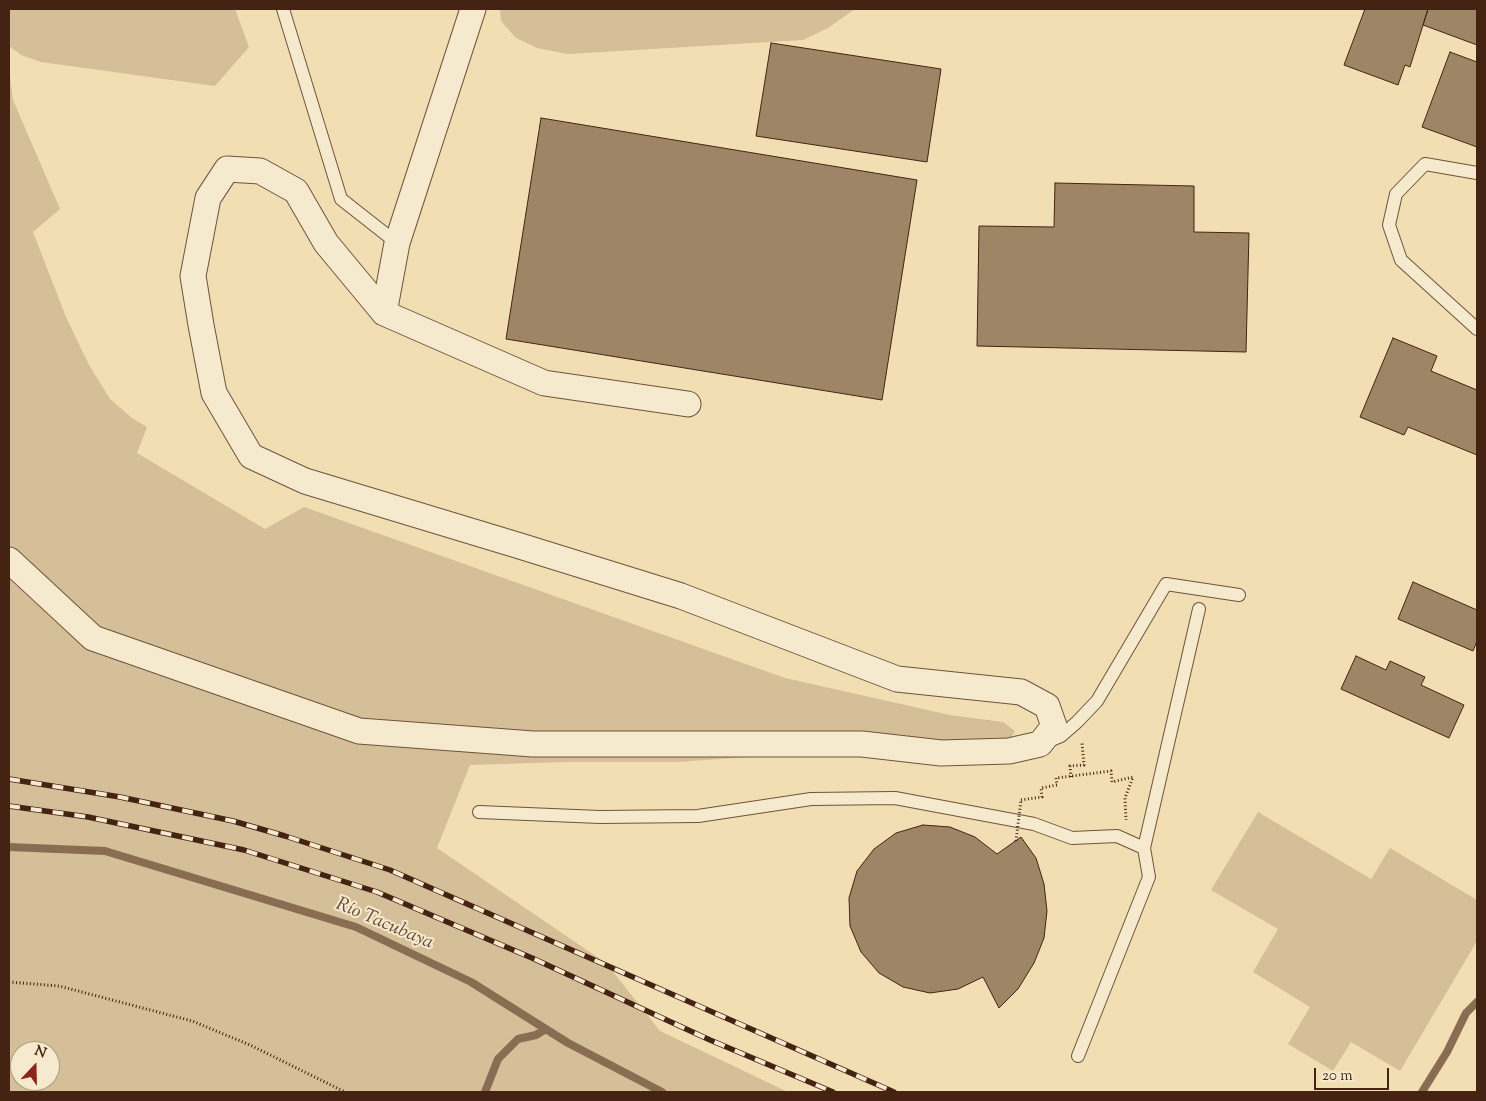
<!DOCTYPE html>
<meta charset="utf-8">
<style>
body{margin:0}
#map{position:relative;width:1486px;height:1101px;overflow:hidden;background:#f1dfb3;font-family:"Sorts Mill Goudy",serif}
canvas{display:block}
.frame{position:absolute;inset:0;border:10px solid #452313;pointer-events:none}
.north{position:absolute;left:10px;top:1041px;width:50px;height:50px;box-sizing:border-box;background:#f6eace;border:1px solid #af9a83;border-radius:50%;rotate:21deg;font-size:14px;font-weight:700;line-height:20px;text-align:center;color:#452313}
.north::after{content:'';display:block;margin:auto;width:18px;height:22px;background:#8f2418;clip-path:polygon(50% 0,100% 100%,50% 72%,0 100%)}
.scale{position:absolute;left:1314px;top:1068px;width:75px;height:22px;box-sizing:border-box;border:2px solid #452313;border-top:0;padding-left:6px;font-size:15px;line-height:18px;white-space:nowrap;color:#452313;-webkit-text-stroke:4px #f6eace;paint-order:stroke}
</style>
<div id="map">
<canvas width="1486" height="1101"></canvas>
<div class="frame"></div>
<div class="north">N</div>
<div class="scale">20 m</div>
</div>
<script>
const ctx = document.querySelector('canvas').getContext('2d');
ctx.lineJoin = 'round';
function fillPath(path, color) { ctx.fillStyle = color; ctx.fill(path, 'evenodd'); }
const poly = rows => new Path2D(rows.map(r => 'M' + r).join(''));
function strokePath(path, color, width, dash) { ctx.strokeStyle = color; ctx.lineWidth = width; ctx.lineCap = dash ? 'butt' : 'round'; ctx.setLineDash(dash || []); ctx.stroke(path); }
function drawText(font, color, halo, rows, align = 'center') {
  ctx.font = font + ' "Sorts Mill Goudy",serif'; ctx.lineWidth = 4; ctx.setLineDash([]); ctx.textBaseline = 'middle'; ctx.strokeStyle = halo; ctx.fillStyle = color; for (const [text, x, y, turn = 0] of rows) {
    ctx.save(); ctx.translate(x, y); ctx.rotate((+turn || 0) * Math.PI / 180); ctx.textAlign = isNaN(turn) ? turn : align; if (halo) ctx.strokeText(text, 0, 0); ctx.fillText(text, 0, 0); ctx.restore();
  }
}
fillPath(poly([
 [9,9,235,9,249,47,215,86,41,62,21,55,9,46],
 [500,9,855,9,828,28,803,40,568,54,537,48,516,38,501,21],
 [9,69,13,100,60,209,33,232,66,317,89,365,110,399,132,418,147,427,137,453,265,529,304,507,785,678,950,715,1003,722,1015,731,1011,738,678,762,565,762,470,765,437,848,606,963,660,1031,788,1092,9,1092],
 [20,1051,50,1051,50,1081,20,1081],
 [1258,812,1371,879,1390,848,1477,900,1477,941,1400,1071,1351,1042,1333,1071,1288,1044,1310,1007,1253,972,1278,929,1211,890]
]), '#d4bf98');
strokePath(poly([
 [9,847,105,851,356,927,471,982,568,1043,662,1092],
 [485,1092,498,1059,518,1039,536,1035,546,1029],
 [1422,1092,1447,1052,1466,1013,1477,1002]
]), '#896d53', 8);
const building = poly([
 [1365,9,1428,9,1410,67,1405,65,1398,85,1344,65,1365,9],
 [1428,9,1477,9,1477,45,1423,25,1428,9],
 [771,43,941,69,927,162,756,136,771,43],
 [1450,52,1477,62,1477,147,1422,127,1450,52],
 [541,118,917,180,882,400,506,339,541,118],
 [1055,183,1194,186,1194,232,1249,233,1246,352,977,346,979,226,1054,227,1055,183],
 [1393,338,1437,356,1431,371,1477,390,1477,455,1408,427,1404,435,1360,417,1393,338],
 [1413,582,1477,610,1477,641,1473,651,1398,619,1413,582],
 [1356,656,1386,670,1390,661,1425,677,1421,685,1464,705,1449,738,1341,689,1356,656],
 [923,825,950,827,975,837,997,854,1021,837,1036,858,1044,884,1047,911,1044,938,1034,963,1018,989,999,1008,983,977,958,989,930,993,903,987,879,973,861,952,850,926,849,898,857,871,874,849,896,833,923,825]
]);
fillPath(building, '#9e8566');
strokePath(building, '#452313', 1);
const lane = poly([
 [283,9,341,199,397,243],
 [1477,173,1425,164,1396,194,1389,225,1401,260,1477,329],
 [1049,741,1061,736,1077,722,1097,701,1166,584,1239,595],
 [479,812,600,817,698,816,811,799,895,798,1034,824,1072,838,1117,836,1144,848,1149,877,1078,1056],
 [1144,848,1199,609]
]);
const street = poly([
 [384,313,544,383,688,404],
 [9,560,93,638,359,731,533,744,862,744,941,753,1009,751,1040,744,1054,726,1047,706,1021,692,897,679,681,596,520,546,305,481,251,456,214,393,201,325,193,276,208,198,227,169,260,171,296,191,326,243,384,313,397,243,473,9]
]);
strokePath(lane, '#70523b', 14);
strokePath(street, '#70523b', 27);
strokePath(poly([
 [1071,777,1070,766,1084,765,1082,743],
 [1021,800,1042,797,1041,788,1057,785,1056,778,1111,771,1112,782,1133,777,1125,798,1126,820],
 [9,982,59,986,192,1021,250,1045,345,1092]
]), '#452313', 3, [1, 2.5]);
strokePath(lane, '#f6eace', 12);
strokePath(street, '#f6eace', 25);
const rail = poly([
 [9,779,120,797,233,821,285,836,390,870,894,1092],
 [9,806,88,817,244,850,377,892,532,958,710,1040,833,1092]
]);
strokePath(rail, '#452313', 5.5);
strokePath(rail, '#f6eace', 4, [11]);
strokePath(poly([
 [1016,841,1021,800]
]), '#452313', 3, [1, 2.5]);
drawText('italic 19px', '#674833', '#f6eace', [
 ["Río Tacubaya",384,925,23]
]);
</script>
